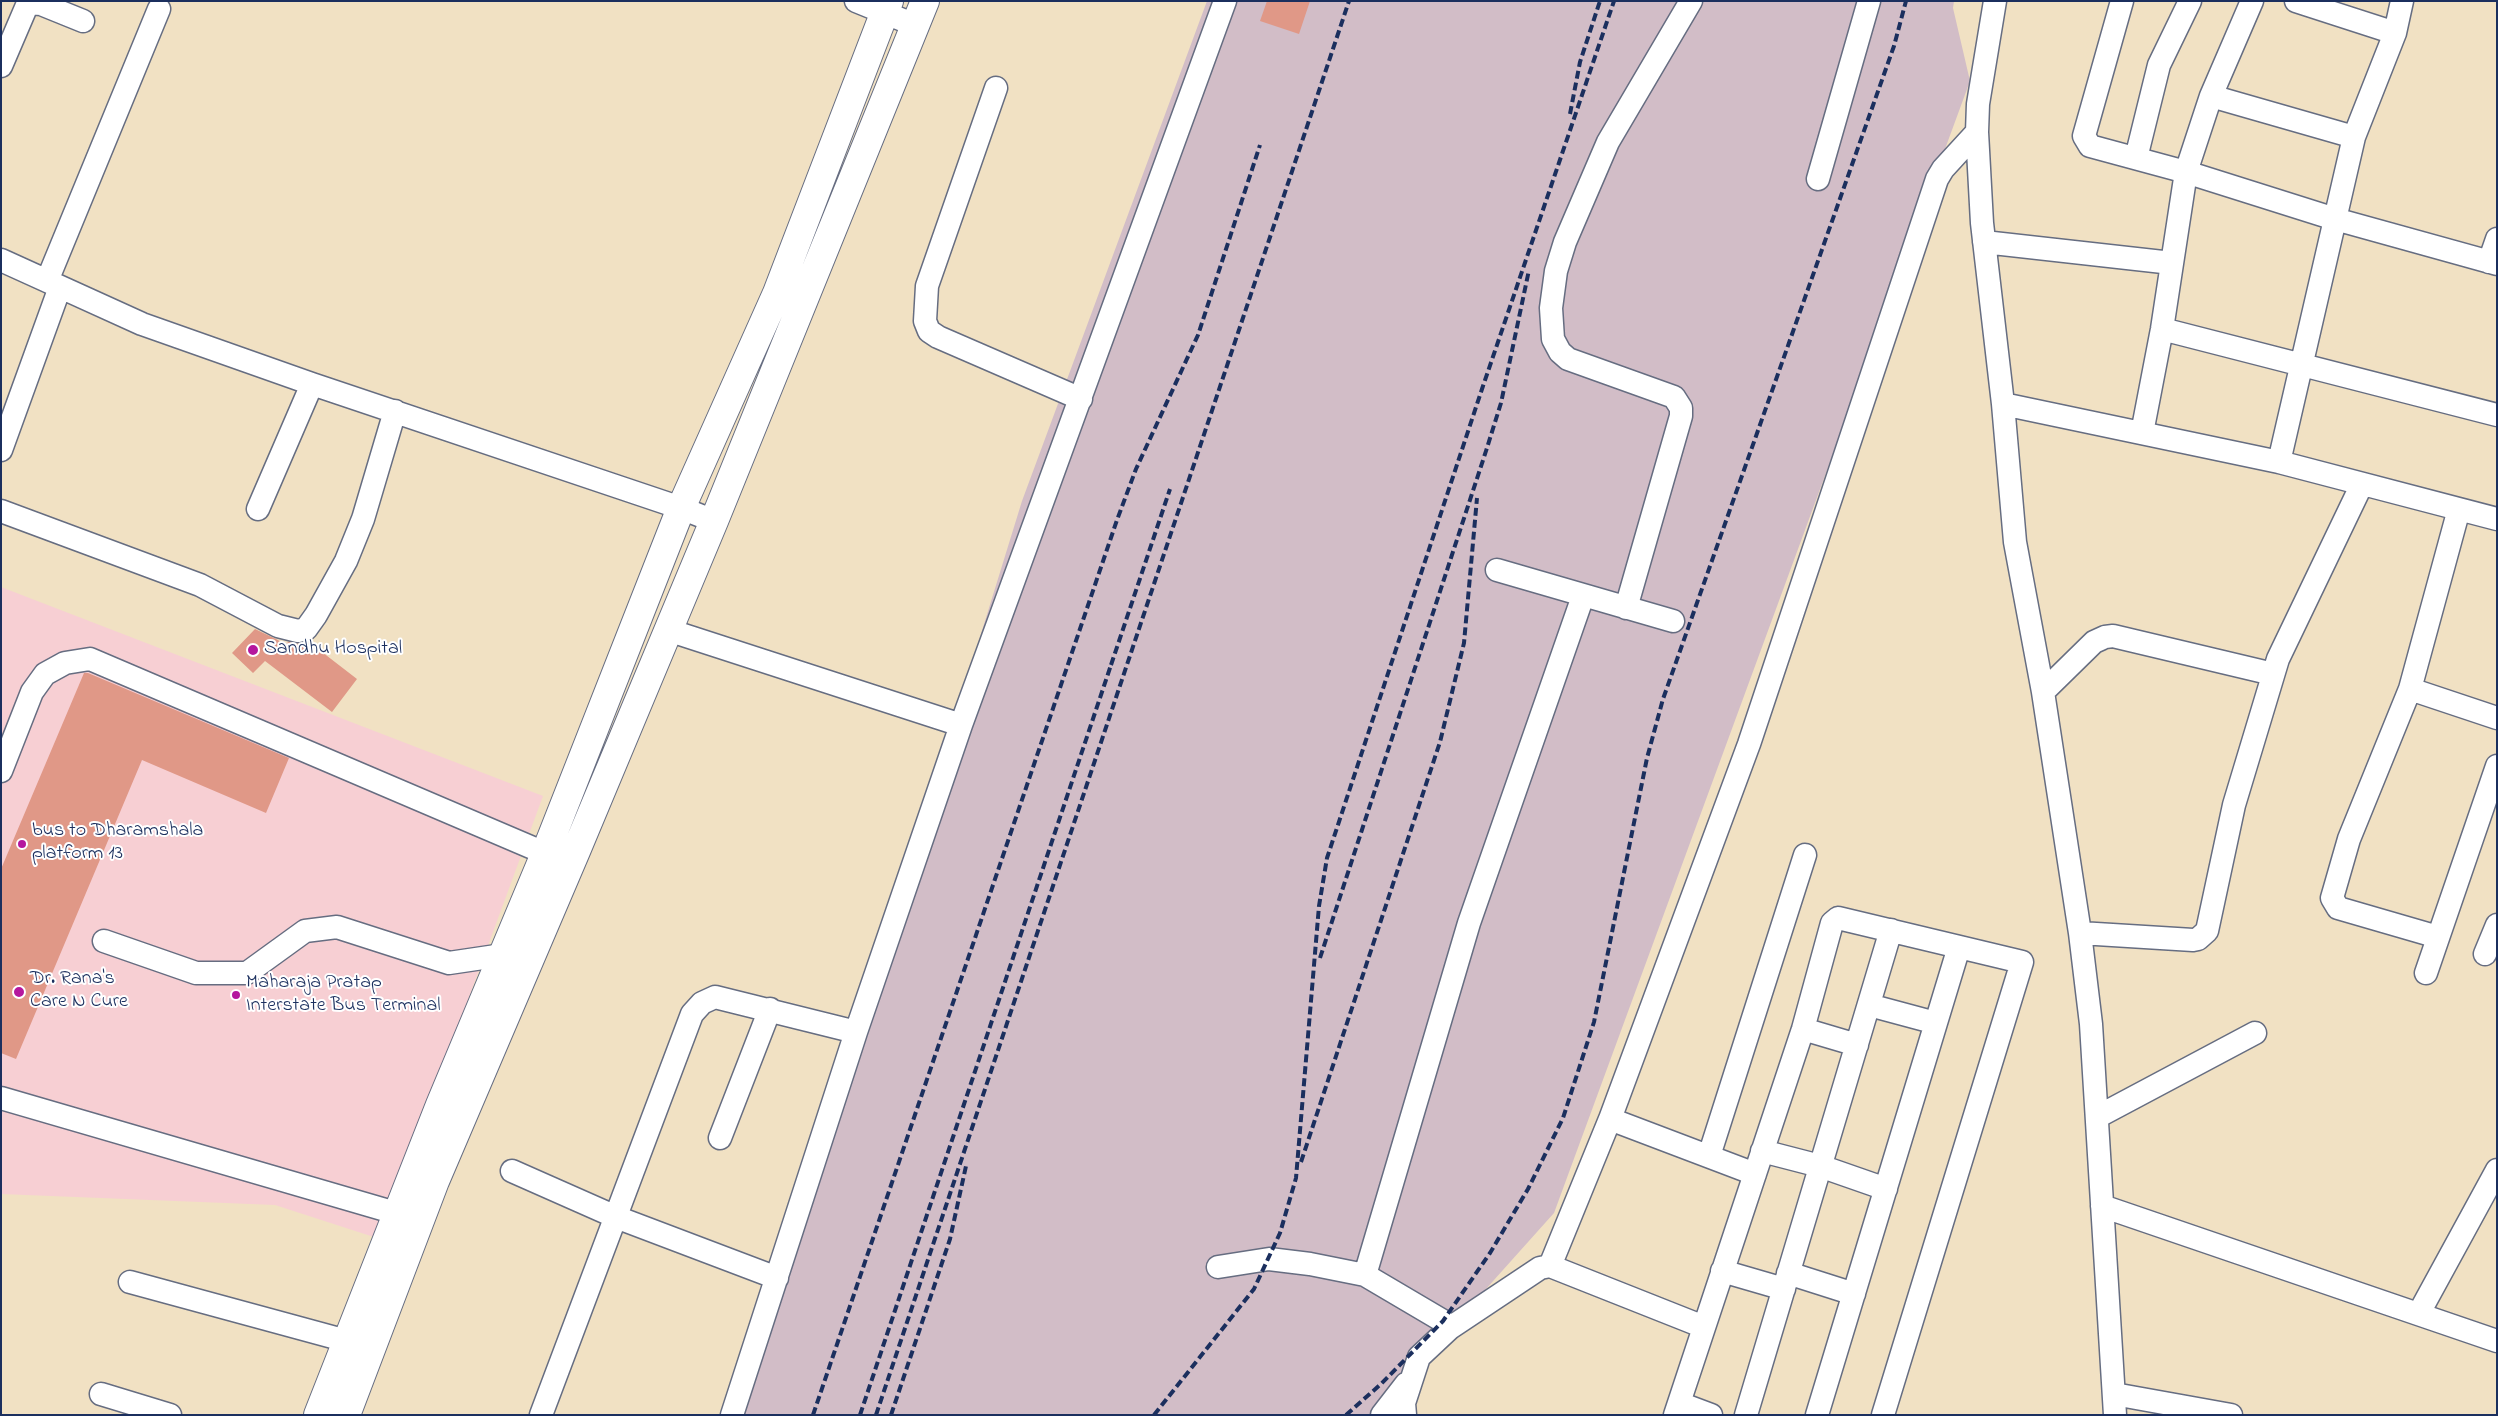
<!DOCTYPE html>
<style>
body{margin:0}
#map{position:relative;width:2498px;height:1416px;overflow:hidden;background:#f1e1c3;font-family:"Indie Flower",sans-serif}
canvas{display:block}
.frame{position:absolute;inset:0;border:2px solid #1b2f5e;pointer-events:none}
</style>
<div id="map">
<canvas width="2498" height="1416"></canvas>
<div class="frame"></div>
</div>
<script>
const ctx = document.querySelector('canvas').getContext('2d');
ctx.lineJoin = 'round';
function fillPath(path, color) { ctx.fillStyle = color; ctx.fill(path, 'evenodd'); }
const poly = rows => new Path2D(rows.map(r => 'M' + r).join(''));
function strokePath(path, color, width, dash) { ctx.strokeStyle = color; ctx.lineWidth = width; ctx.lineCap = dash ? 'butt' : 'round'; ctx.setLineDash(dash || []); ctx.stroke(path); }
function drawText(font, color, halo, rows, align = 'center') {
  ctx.font = font + ' "Indie Flower",sans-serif'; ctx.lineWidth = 4; ctx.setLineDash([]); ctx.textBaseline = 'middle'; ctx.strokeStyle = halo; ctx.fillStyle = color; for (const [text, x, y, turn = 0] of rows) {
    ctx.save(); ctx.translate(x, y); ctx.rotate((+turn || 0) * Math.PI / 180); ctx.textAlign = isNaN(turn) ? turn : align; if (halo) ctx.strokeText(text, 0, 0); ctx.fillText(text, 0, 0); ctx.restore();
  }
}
fillPath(poly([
 [1,587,543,796,380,1239,275,1205,1,1194]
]), '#f7cfd3');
fillPath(poly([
 [1207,1,1954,1,1953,8,1970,81,1554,1213,1391,1395,1369,1415,740,1415,1022,501]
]), '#d2bdc7');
fillPath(poly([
 [1267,1,1310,1,1299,34,1260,21],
 [255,629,278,640,285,646,288,642,301,644,309,642,357,679,332,712,265,661,253,673,232,653],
 [84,673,88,673,289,758,266,813,142,760,16,1059,1,1053,1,869]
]), '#e09887');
const minor = poly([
 [856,1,915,25],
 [1995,1,1978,104,1977,132,1982,223,2003,404,2015,542,2043,692,2080,933,2091,1024,2115,1415],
 [2122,1,2084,136,2090,146,2186,172,2335,219,2497,264],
 [2296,1,2395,33],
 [1,66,28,3,41,4,83,21],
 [996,88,927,286,925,321,929,331,938,337,1081,399],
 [2211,96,2354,137],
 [2136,158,2159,65,2190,1],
 [1818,179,1869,1],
 [1984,242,2172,263],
 [1,260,142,324,312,384,681,508,714,521],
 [2489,262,2497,239],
 [47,281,159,9],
 [2162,329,2497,415],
 [2003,404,2279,462,2497,519],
 [2142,433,2162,329,2186,172,2211,96,2252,1],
 [1,450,60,287],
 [2279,462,2354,137,2395,33,2402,1],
 [258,509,312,384],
 [1,511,200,585,278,626,298,631,306,629,316,615,346,561,363,519,395,411],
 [1497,570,1673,621],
 [1626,608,1681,416,1681,408,1674,397,1568,359,1560,352,1553,339,1551,308,1556,271,1565,242,1608,142,1691,1],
 [668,630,961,725],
 [2410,689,2497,718],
 [2043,692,2094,642,2105,637,2113,636,2273,674],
 [1,771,32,692,45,674,65,663,90,659,561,860],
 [2080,933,2193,940,2198,939,2207,931,2234,805,2278,659,2362,484],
 [2438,937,2338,908,2332,898,2349,839,2410,689,2459,509],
 [104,941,196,973,247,973,305,931,337,927,449,963,503,955,516,957],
 [2485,954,2497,925],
 [2426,973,2497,766],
 [1869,1005,1936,1023],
 [1803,1029,1857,1045],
 [1,1098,413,1218],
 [2097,1117,2255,1033],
 [1610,1119,1749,744,1937,179,1943,169,1977,132],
 [720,1138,770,1009],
 [1762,1151,1820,1166,1886,1189],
 [1709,1156,1805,855],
 [512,1171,616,1217,777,1278],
 [2102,1206,2497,1341],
 [1550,1266,1610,1119,1755,1174],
 [1218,1267,1269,1259,1310,1264,1365,1275,1443,1321,1450,1328],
 [1722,1271,1784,1289],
 [1788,1273,1854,1294],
 [1365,1275,1469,923,1583,596],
 [130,1282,347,1341],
 [2419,1313,2497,1170],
 [101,1394,170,1415],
 [2114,1394,2231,1415],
 [1679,1403,1711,1415],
 [541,1415,692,1014,702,1003,715,997,856,1032],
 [732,1415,856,1032,961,725,1225,1],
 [1382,1415,1406,1384],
 [1405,1415,1404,1403,1419,1357,1450,1328,1540,1268,1550,1266,1704,1327],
 [1675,1415,1803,1029,1832,923,1838,918,2022,962,1883,1415],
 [1746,1415,1891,930],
 [1817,1415,1959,947]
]);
const major = poly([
 [318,1415,440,1105,545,854,681,508,777,293,889,1],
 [346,1415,435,1181,576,851,714,521,925,1]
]);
strokePath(minor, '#666d81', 25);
strokePath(major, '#666d81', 30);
strokePath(minor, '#fff', 22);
strokePath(major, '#fff', 28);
strokePath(poly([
 [1570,114,1580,62,1600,1],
 [1111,665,1170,489],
 [1320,958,1486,451,1501,403,1529,270],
 [1301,1162,1440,742,1464,643,1477,498],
 [813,1415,1117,520,1136,469,1198,335,1260,145],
 [860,1415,1113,659],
 [876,1415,1349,1],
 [891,1415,950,1239,966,1166],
 [1154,1415,1254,1289,1280,1233,1296,1178,1319,906,1327,858,1482,389,1614,1],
 [1346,1415,1381,1384,1443,1321,1490,1253,1528,1189,1563,1118,1594,1022,1647,758,1663,699,1894,46,1906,1]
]), '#1b2f5e', 4, [8, 4]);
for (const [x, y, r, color] of [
 [253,650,6,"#b5179e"],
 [22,844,5,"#b5179e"],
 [19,992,6,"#b5179e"],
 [236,995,5,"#b5179e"]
]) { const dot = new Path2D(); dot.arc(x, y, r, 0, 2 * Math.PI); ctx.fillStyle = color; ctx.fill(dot); strokePath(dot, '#fff', 2); }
drawText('20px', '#1b2f5e', '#fff', [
 ["Sandhu Hospital",264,650],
 ["bus to Dharamshala",32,832],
 ["platform 13",32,855],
 ["Dr. Rana's",30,980],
 ["Care N Cure",30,1003],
 ["Maharaja Pratap",246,984],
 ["Interstate Bus Terminal",246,1007]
], 'left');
</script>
